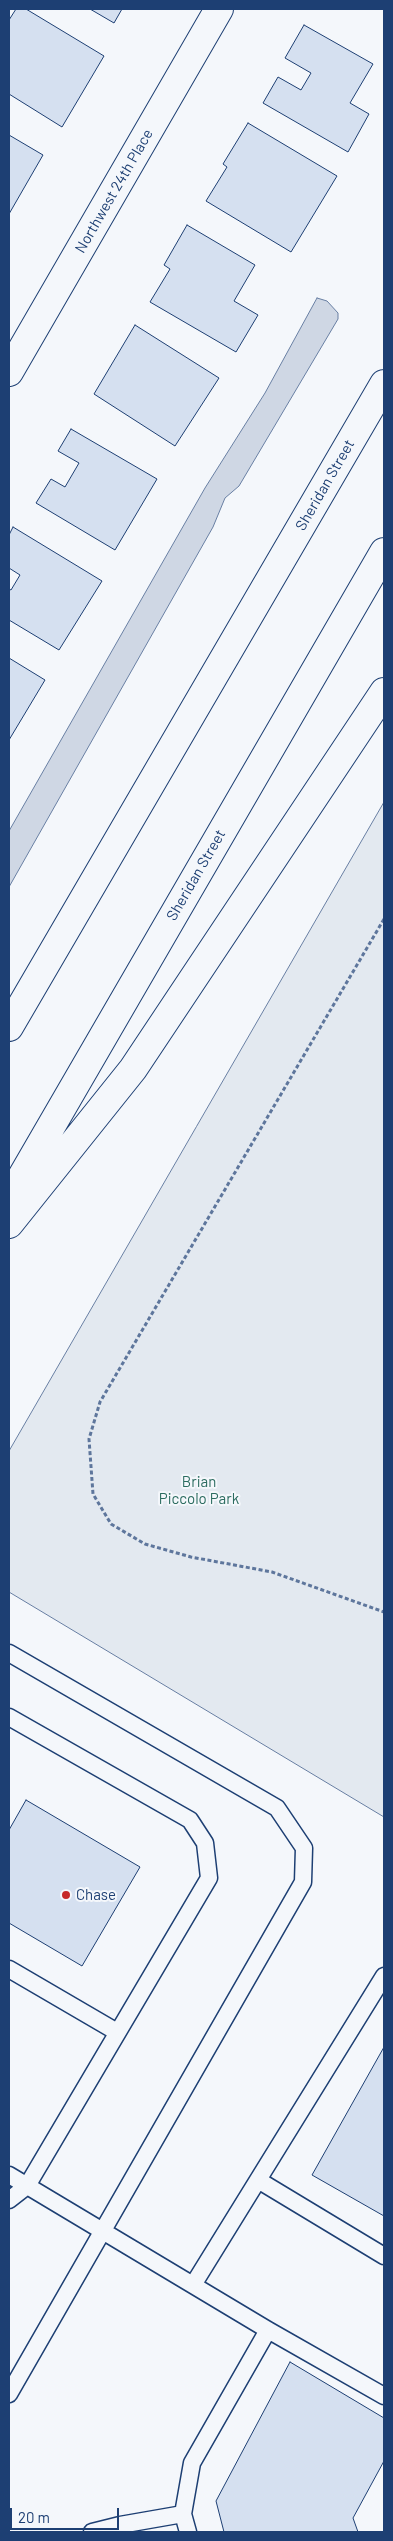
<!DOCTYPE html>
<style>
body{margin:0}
#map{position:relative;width:393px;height:2541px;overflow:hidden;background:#f4f7fb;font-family:Barlow,sans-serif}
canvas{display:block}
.frame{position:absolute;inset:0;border:10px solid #1d3f73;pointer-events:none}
.scale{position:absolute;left:10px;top:2508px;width:109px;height:22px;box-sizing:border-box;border:2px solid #1d3f73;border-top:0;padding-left:6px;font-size:15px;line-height:18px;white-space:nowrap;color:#1d3f73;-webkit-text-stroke:4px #f4f7fb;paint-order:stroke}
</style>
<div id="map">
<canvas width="393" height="2541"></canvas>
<div class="frame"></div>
<div class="scale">20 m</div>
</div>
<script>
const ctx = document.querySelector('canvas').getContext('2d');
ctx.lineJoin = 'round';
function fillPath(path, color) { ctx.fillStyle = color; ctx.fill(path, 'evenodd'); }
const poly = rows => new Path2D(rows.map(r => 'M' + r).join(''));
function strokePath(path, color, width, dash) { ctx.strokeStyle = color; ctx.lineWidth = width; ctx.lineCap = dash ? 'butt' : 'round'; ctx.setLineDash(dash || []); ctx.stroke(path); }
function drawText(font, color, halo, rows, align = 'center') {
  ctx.font = font + ' Barlow,sans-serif'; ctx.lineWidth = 4; ctx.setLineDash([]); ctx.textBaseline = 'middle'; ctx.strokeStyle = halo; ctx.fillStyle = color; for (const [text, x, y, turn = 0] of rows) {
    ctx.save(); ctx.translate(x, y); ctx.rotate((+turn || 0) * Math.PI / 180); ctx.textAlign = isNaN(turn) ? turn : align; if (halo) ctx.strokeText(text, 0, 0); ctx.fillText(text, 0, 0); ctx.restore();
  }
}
const green = poly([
 [384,802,384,1817,9,1592,9,1451,384,802]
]);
fillPath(green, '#e3e9f0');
strokePath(green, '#687fa3', 1);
const water = poly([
 [317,298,327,301,338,313,338,319,239,486,225,498,213,527,9,887,9,831,205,488,265,393,317,298]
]);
fillPath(water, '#cfd7e4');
strokePath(water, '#687fa3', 1);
const building = poly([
 [16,9,26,9,104,56,62,127,9,94,9,20,16,9],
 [90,9,122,9,114,23,90,9],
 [304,25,373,64,350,103,369,114,348,152,263,103,278,77,301,90,311,73,285,58,304,25],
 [248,123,337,176,291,252,206,201,227,167,223,164,248,123],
 [9,135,43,155,9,214,9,135],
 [187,225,255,265,234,301,258,315,236,352,150,302,170,269,164,265,187,225],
 [135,325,219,378,175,446,94,394,135,325],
 [71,429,157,479,115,550,36,503,51,479,65,487,79,463,58,451,71,429],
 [13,527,102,581,59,650,9,620,9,589,11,590,20,575,9,568,9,535,13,527],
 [9,658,45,680,9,740,9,658],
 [26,1800,140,1867,82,1966,9,1923,9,1830,26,1800],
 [384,2047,384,2216,312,2175,384,2047],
 [290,2362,384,2418,384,2461,353,2518,358,2532,224,2532,216,2501,290,2362]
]);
fillPath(building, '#d5e0f0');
strokePath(building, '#1d3f73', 1);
const service = poly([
 [9,1653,277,1808,304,1848,303,1882,9,2394],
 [9,1717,190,1820,205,1843,209,1878,27,2186,9,2200],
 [9,1969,117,2032],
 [9,2175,268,2330,384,2396],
 [258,2180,384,2256],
 [193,2285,384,1976],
 [92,2532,120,2525,183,2514],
 [188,2532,183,2514,192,2463,268,2330]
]);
const minor = poly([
 [9,372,219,9]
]);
const primary = poly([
 [9,1027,384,384],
 [9,1199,384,552],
 [9,1224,133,1069,384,692]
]);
strokePath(service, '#1d3f73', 19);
strokePath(minor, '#1d3f73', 30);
strokePath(primary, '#1d3f73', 30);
strokePath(poly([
 [384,919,100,1402,89,1439,93,1494,111,1524,145,1544,191,1557,272,1572,384,1612]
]), '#5e769c', 3, [4, 2.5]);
strokePath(service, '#f4f7fb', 16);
strokePath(minor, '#f4f7fb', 28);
strokePath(primary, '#f4f7fb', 28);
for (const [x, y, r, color] of [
 [66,1895,5,"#c62828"]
]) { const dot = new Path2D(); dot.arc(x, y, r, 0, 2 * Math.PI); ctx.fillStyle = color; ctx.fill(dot); strokePath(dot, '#f4f7fb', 2); }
drawText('15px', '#1d3f73', '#f4f7fb', [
 ["Northwest 24th Place",114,191,-60],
 ["Sheridan Street",325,485,-60],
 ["Sheridan Street",196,875,-60]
]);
drawText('15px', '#2c6c60', '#f4f7fb', [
 ["Brian",199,1482],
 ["Piccolo Park",199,1499]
]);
drawText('15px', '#1d3f73', '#f4f7fb', [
 ["Chase",76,1895]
], 'left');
</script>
